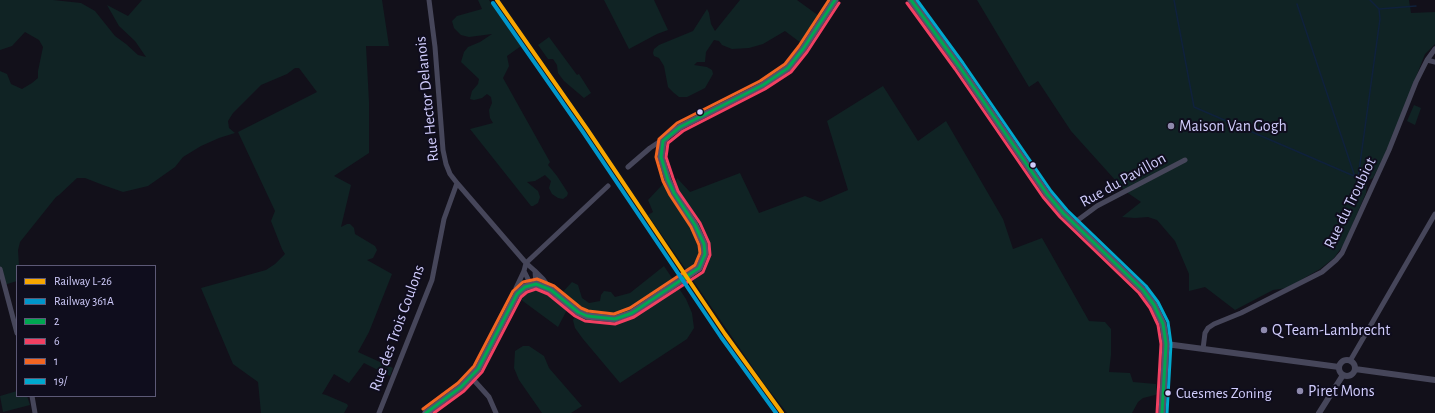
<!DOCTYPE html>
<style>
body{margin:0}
#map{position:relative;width:1435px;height:413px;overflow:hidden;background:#12101a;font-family:"Alegreya Sans",sans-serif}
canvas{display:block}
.legend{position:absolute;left:16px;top:265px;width:140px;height:132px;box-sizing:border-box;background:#0f0d1d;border:1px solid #5c5976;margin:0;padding:5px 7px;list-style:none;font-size:12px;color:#d0ccfc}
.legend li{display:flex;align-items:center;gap:8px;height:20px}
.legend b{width:20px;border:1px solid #5c5976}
</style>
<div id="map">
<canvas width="1435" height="413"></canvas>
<ul class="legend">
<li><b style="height:5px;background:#f7a600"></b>Railway L-26</li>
<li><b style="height:5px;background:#0096ca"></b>Railway 361A</li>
<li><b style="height:5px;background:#00a651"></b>2</li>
<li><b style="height:5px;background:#f24062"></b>6</li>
<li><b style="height:5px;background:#f26522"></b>1</li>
<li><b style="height:5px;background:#00a9ce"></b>19/</li>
</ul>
</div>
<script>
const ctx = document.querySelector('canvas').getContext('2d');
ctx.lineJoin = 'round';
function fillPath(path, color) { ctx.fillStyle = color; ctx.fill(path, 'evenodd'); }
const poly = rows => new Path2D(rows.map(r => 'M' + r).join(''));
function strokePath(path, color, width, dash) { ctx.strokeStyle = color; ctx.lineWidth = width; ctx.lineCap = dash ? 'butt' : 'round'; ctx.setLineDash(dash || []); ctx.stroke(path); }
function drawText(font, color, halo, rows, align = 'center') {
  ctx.font = font + ' "Alegreya Sans",sans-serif'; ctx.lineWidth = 4; ctx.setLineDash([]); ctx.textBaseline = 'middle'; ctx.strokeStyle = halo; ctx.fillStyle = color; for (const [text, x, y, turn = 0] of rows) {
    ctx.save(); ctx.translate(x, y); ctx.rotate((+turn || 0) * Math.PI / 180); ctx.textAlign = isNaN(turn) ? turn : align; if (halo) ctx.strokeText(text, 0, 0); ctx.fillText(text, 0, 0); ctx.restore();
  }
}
fillPath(poly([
 [0,0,53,0,81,3,95,11,115,36,126,44,138,55,146,57,135,41,119,26,107,5,128,16,142,0,382,0,389,46,366,46,369,102,369,153,334,176,351,185,341,227,347,224,350,224,354,228,355,234,375,246,377,250,373,258,367,260,392,274,369,332,358,352,393,368,390,376,364,363,349,383,334,374,322,394,326,395,347,404,348,406,344,413,261,413,258,382,233,364,201,288,266,270,275,264,285,254,282,249,271,221,275,211,238,132,317,92,299,68,295,68,287,74,261,85,233,113,228,121,229,128,235,133,219,138,201,146,183,157,175,167,148,186,123,192,103,185,85,178,77,178,59,195,56,197,20,242,18,250,19,266,17,266,17,281,4,285,0,269,0,71,7,74,11,84,22,89,32,83,38,78,38,71,43,47,39,40,25,32,12,46,0,50],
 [478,0,489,0,521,46,507,56,509,66,503,78,550,162,548,165,557,176,568,193,567,196,563,199,558,198,552,194,549,188,551,181,545,175,535,181,527,182,538,191,540,197,538,203,533,206,531,206,470,129,493,123,490,118,489,110,492,103,491,97,487,94,482,98,474,100,470,99,472,91,478,84,479,79,461,62,464,52,468,47,480,42,492,34,469,37,461,35,454,28,452,21,457,16,482,9],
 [604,0,654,0,668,30,657,34,629,49],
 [740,0,797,0,819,16,801,43,785,31,763,44,749,48,732,49,722,45,719,41,714,40,706,52,705,62,697,62,694,65,707,67,712,70,713,74,705,88,687,97,679,97,674,93,668,87,664,66,659,58,654,56,653,53,654,49,659,45,693,31,707,9,709,13,711,24,715,31],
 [977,0,1409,0,1411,13,1435,12,1435,44,1425,54,1387,151,1373,178,1367,181,1366,193,1344,244,1334,258,1320,269,1287,288,1273,290,1235,310,1205,287,1189,291,1189,274,1175,241,1157,220,1148,217,1135,218,1122,217,1141,202,1125,191,1071,131,1038,81,1029,87],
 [549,37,577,75,579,74,591,93,584,98,564,81,558,73,557,65,553,59,548,59,538,45],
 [883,86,918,141,946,121,1003,219,1013,249,1042,238,1089,321,1105,322,1111,329,1111,355,1109,372,1130,373,1133,382,1156,384,1157,394,1155,395,1143,398,1138,402,1132,413,787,413,765,385,692,279,704,267,708,260,709,254,705,245,700,260,695,269,689,274,648,215,653,212,648,200,663,184,674,193,677,178,690,192,740,173,759,213,805,196,820,202,848,190,827,121],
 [1414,105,1421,108,1415,125,1407,121],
 [664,266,686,299,692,313,694,328,687,339,620,383,583,339,575,328,573,320,578,313,569,306,558,327,516,296,531,285,559,296,572,282,578,285,582,298,589,303,600,301,601,295,604,291,611,292,615,297,630,293],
 [523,346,529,346,544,356,549,368,582,406,571,413,542,413,519,380,514,368,515,351],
 [17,391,17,396,27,396,30,405,3,412,0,396]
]), '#102324');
strokePath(poly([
 [1174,0,1194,107,1361,179],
 [1297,4,1355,177],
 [1379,9,1416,6],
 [1358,178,1380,19,1379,9,1370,0]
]), '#0f213c', 1.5);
strokePath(poly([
 [429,0,435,47,443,150,446,164,450,174,457,183,526,263,535,271,536,284],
 [1427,60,1435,62],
 [628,167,650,148,665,138],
 [1074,223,1097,206,1185,160],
 [0,269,17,333],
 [524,271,531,285],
 [535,271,543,279,551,290],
 [517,294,516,288,524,271,526,263,608,186],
 [1203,349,1205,333,1208,328,1214,324,1241,313,1322,272,1336,260,1342,253,1389,150,1416,82,1427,60,1435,49],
 [1350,361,1435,214],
 [471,377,489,397,496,413],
 [32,396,35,413],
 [379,413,432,280,444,219,457,183]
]), '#46465a', 5);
strokePath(poly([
 [1166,344,1339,367],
 '1339 368a8 8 0 1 1 16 0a8 8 0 1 1-16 0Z',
 [1355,369,1435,380],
 [1319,413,1343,375]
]), '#46465a', 6);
strokePath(poly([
 [911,0,959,66,1047,194,1063,213,1143,290,1154,305,1163,324,1166,344,1162,413],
 [426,413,461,387,478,369,517,294,525,287,536,284,551,290,578,312,587,316,615,319,632,313,699,268,705,254,704,244,695,225,674,193,668,180,661,157,663,141,668,136,680,127,763,85,788,68,803,49,835,0]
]), '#53526c', 7);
strokePath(poly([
 [911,0,959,66,1047,194,1063,213,1143,290,1154,305,1163,324,1166,344,1162,413],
 [426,413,461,387,478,369,517,294,525,287,536,284,551,290,578,312,587,316,615,319,632,313,699,268,705,254,704,244,695,225,674,193,668,180,661,157,663,141,680,127,763,85,788,68,803,49,835,0]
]), '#00a651', 3);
strokePath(poly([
 [907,3,955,69,1043,197,1060,217,1139,293,1150,308,1158,325,1161,344,1157,413],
 [434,413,464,391,482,372,521,297,527,292,536,289,548,294,575,316,585,321,615,324,634,317,703,272,710,255,709,243,700,223,678,191,673,178,666,157,668,143,683,131,765,89,791,72,807,52,839,3]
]), '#f24062', 3);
strokePath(poly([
 [423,409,458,383,474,366,513,291,523,282,537,279,554,286,581,308,588,311,614,314,630,308,695,265,700,253,699,245,691,227,670,195,663,181,656,157,659,139,677,123,760,81,785,64,799,46,829,0]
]), '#f26522', 3);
strokePath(poly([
 [917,0,963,63,1051,191,1067,210,1146,286,1158,302,1168,322,1171,344,1167,413]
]), '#00a9ce', 3);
strokePath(poly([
 [497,0,587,129,725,334,782,413]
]), '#f7a600', 4);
strokePath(poly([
 [493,3,583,132,721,337,776,413]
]), '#0096ca', 4);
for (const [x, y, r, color] of [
 [700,112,3.5,"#d0ccfc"],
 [1171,126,4,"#8e8aad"],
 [1033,165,3.5,"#d0ccfc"],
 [1264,330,4,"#8e8aad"],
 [1300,391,4,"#8e8aad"],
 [1168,393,3.5,"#d0ccfc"]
]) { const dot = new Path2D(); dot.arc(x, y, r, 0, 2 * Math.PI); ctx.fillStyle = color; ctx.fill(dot); strokePath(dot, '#0f0d1d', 1.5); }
drawText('15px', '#d0ccfc', '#0f0d1d', [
 ["Cuesmes Zoning",1176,393]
], 'left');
drawText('16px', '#d0ccfc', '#0f0d1d', [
 ["Rue Hector Delanois",427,99,-96],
 ["Rue du Pavillon",1123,180,-29],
 ["Rue du Troubiot",1350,203,-64],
 ["Rue des Trois Coulons",397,328,-70]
]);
drawText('16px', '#d0ccfc', '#0f0d1d', [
 ["Maison Van Gogh",1179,126],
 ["Q Team-Lambrecht",1272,330],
 ["Piret Mons",1308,391]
], 'left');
</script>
